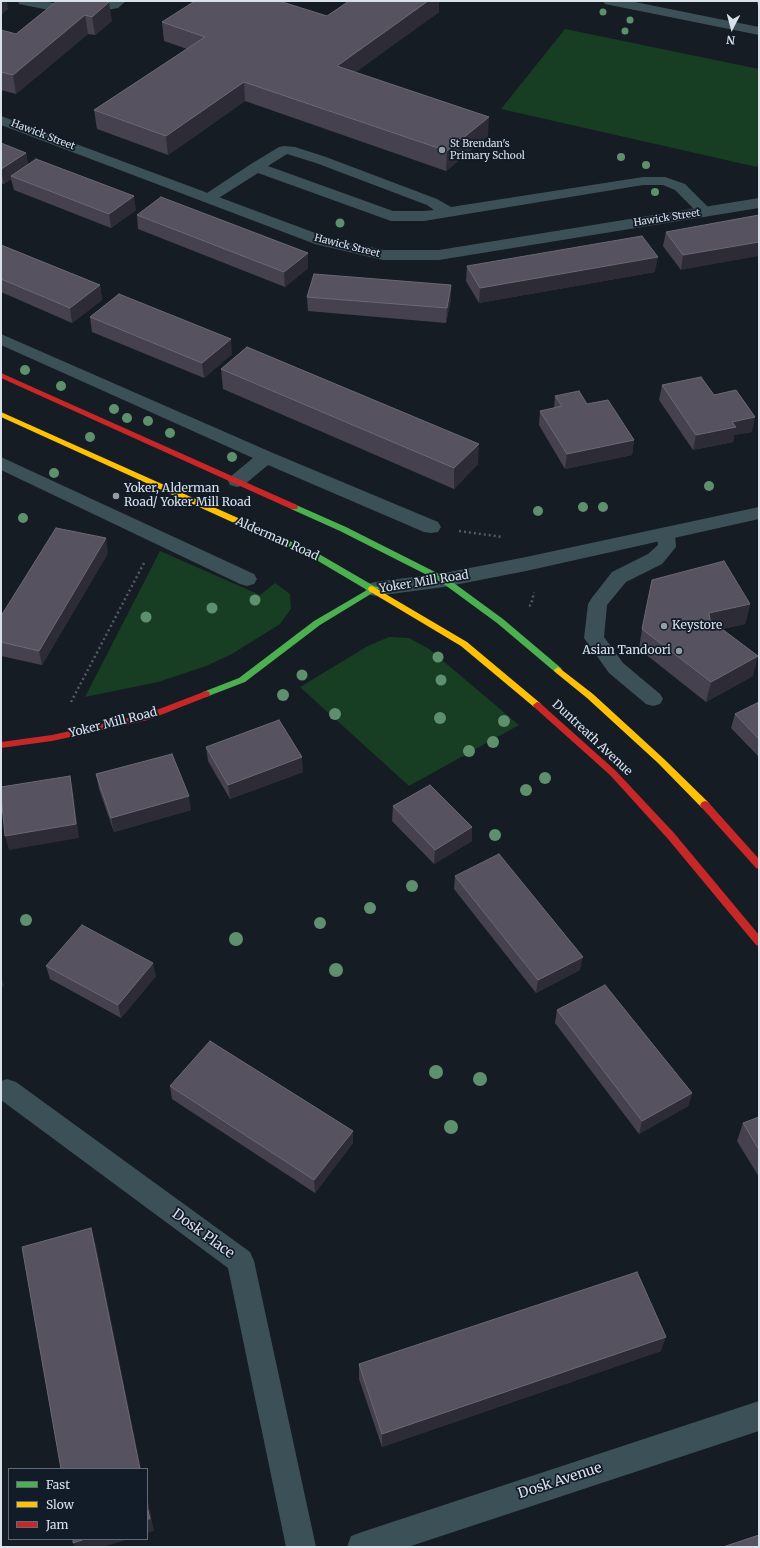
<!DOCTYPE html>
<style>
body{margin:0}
#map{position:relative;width:760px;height:1548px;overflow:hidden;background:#161c23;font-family:Merriweather,serif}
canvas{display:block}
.frame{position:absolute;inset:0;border:2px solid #d9e1ea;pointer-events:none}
.legend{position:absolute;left:8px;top:1468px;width:140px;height:72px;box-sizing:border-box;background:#111c28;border:1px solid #616b76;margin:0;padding:5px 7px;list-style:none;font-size:12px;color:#d9e1ea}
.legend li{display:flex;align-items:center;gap:8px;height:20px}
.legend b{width:20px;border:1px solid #616b76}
.north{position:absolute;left:712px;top:8px;width:40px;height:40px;-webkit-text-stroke:3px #111c28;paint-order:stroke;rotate:186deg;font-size:11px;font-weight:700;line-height:16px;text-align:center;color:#d9e1ea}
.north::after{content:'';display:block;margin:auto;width:14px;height:18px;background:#d9e1ea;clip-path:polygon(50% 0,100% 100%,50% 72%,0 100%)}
</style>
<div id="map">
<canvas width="760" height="1548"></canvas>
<div class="frame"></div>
<ul class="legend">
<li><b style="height:5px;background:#4caf50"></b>Fast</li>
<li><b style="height:5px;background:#ffc107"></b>Slow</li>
<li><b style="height:5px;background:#c62828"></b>Jam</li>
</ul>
<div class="north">N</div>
</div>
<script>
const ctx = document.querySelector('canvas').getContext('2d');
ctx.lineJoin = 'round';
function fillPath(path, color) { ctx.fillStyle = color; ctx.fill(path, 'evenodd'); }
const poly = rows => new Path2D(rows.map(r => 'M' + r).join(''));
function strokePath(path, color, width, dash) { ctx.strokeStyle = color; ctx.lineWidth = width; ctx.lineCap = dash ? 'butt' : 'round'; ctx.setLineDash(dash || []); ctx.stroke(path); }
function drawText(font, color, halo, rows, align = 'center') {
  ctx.font = font + ' Merriweather,serif'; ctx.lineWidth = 3.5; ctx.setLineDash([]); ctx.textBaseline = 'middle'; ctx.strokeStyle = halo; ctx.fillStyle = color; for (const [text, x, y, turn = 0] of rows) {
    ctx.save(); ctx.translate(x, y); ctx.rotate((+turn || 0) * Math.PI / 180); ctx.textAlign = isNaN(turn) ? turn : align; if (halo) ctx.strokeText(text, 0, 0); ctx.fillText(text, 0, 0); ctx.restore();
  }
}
fillPath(poly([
 [565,29,759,69,759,163,757,167,501,109],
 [160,551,260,595,275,583,290,594,291,609,280,624,232,654,206,666,158,682,85,697],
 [389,637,409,638,429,649,519,725,409,786,300,687,368,646]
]), '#173d23');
strokePath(poly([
 [459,531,503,537],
 [529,606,531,605,534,592],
 [71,702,144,563]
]), '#505d63', 2.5, [2, 3]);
fillPath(poly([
 [18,1,43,1,64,5,90,5,111,1,126,1,118,8,90,13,64,13,19,4,18,1],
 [284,146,295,147,326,157,437,199,451,207,643,177,665,177,685,184,713,212,710,215,705,217,700,215,675,190,663,185,643,185,424,221,391,221,258,173,214,201,209,202,204,201,202,198,204,195,251,164,279,147,284,146],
 [287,154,316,163,427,205,434,210,424,211,393,211,268,166,287,154],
 [666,528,673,530,675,534,676,547,662,564,626,582,607,605,604,637,623,663,660,694,663,699,660,704,653,706,646,704,609,673,584,638,588,604,591,599,612,572,648,554,658,545,657,534,659,530,666,528]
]), '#3c5157');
fillPath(poly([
 [603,1,630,1,759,27,759,35,610,5,605,4,603,1],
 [1,116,326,237,383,250,439,250,759,198,759,208,439,260,383,260,315,244,1,125,1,116],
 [1,334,273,453,438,522,441,527,438,532,431,533,424,532,268,465,244,485,237,487,230,485,228,481,230,477,253,458,1,345,1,334],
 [1,457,254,574,257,579,254,584,247,586,240,584,1,470,1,457],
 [759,507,759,519,526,571,444,587,375,596,368,594,365,589,368,584,375,582,444,573,526,557,759,507],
 [7,1079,16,1082,250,1252,254,1261,316,1547,286,1547,228,1268,1,1100,1,1081,7,1079],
 [759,1401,759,1431,408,1547,347,1547,351,1536,362,1532,759,1401]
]), '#3c5157');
fillPath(poly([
 [294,504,346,527,447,578,503,619,561,668,562,670,561,672,555,672,497,623,441,582,340,531,291,509,290,507,291,505,294,504],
 [235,517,319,554,374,586,378,587,379,589,320,625,245,682,206,697,203,696,202,694,203,692,239,678,314,621,367,590,313,558,232,522,231,520,232,518,235,517]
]), '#4caf50');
fillPath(poly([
 [1,412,238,518,239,520,238,522,232,522,1,417,1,412],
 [372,586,467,642,540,703,541,705,540,707,534,707,461,646,369,591,368,589,369,587,372,586],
 [558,667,593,694,664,759,708,802,710,805,708,808,702,808,658,763,587,698,555,672,554,670,558,667]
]), '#ffc107');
fillPath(poly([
 [1,373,297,505,298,507,297,509,291,509,1,378,1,373],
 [206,691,209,692,210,694,209,696,148,720,52,741,1,748,1,742,52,735,146,714,206,691],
 [537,702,540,703,616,771,674,833,759,935,759,946,756,945,668,839,610,775,534,707,533,705,537,702],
 [705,801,708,802,759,859,759,869,756,868,702,808,700,805,702,802,705,801]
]), '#c62828');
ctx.fillStyle = '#5e906d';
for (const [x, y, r] of [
 [603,12,3.5],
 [630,20,3.5],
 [625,31,3.5],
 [621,157,4],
 [646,165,4],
 [655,192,4],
 [340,223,4.5],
 [25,370,5],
 [61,386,5],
 [114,409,5],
 [127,418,5],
 [148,421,5],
 [170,433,5],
 [90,437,5],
 [232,457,5],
 [54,473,5],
 [709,486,5],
 [583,507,5],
 [603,507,5],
 [538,511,5],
 [23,518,5],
 [255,600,5.5],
 [212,608,5.5],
 [146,617,5.5],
 [438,657,5.5],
 [302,675,5.5],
 [441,680,5.5],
 [283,695,6],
 [335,714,6],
 [440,718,6],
 [504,721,6],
 [493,742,6],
 [469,751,6],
 [545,778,6],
 [526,790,6],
 [495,835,6],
 [412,886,6],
 [370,908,6],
 [26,920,6],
 [320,923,6],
 [236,939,7],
 [336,970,7],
 [436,1072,7],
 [480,1079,7],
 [451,1127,7]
]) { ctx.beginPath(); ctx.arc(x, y, r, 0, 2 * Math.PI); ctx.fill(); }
fillPath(poly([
 [57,1,112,21,95,35,88,34,16,94,1,90,1,30,16,34],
 [349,1,439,1,439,12,355,72,488,136,446,171,245,101,168,155,97,129,94,110,187,49,164,41,162,22,327,16],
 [757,1,759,1,759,5,757,4],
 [1,143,26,153,28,164,136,210,111,228,14,190,11,179,4,184,1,183],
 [137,215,308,253,308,268,285,287,138,229],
 [759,215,681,270,663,246,666,232],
 [1,245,100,285,102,300,72,323,1,292],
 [467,266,655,272,479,303,466,281],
 [307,297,451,299,446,323,308,311],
 [90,317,232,354,204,378,92,332],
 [221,369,478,464,454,489,223,389],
 [662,385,714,395,752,432,734,435,733,442,693,450,659,400],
 [555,396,587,404,634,440,632,455,565,469,539,425,540,411,554,408],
 [108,553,42,665,1,656,1,616],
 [750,604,745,624,722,629,753,676,706,702,639,649,642,629],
 [759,702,759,757,731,728,735,714],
 [206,747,303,772,230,799,208,761],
 [96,774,191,810,114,832,99,789],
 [393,806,472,841,434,864,392,821],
 [455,876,580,970,536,993,454,889],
 [46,966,156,976,121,1018,50,979],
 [557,1010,692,1093,688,1106,639,1134,555,1023],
 [170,1086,353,1131,353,1143,315,1193,172,1099],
 [759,1117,759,1177,737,1141,743,1123],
 [661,1351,382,1447,359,1379,359,1364]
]), '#46414e');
fillPath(poly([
 [1,1,7,1,8,9,1,15],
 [428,1,439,1,439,12,337,86,337,66],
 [109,2,112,21,95,35,92,17],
 [85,15,88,34,16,94,13,75],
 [244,82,245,101,168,155,166,136],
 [489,117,488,136,446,171,447,151],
 [26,153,29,167,11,176,11,179,4,184,1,170],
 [134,196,136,210,111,228,109,214],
 [759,242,759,256,681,270,683,255],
 [308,253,308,268,285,287,284,272],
 [658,257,655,272,479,303,480,288],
 [100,285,102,300,72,323,70,308],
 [451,285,451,299,446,323,447,308],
 [231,339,232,354,204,378,202,363],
 [755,417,752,432,734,435,733,442,693,450,696,435,732,422],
 [634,440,632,455,565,469,567,454],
 [479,444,478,464,454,489,454,468],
 [106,538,108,553,42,665,39,651],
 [750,604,745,624,704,633,709,613],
 [758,656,753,676,706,702,711,682],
 [302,757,303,772,230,799,228,785],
 [70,776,73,790,79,838,9,850,5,836],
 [189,796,191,810,114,832,111,818],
 [472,827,472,841,434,864,435,850],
 [583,957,580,970,536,993,538,980],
 [153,963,156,976,121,1018,118,1005],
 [1,977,4,985,1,988],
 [692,1093,688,1106,639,1134,642,1121],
 [353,1131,353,1143,315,1193,314,1180],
 [91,1228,96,1245,141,1469,140,1469],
 [666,1337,661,1351,382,1447,382,1434],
 [147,1496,154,1531,147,1533],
 [85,1539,129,1539,103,1547,75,1547,73,1543]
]), '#2c2b36');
const building = poly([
 [57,1,104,1,109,2,92,17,85,15,13,75,1,72,1,30,16,34,57,1],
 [195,1,279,1,327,16,349,1,428,1,337,66,489,117,447,151,244,82,166,136,94,110,205,37,162,22,195,1],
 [1,143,26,153,1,169,1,143],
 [36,159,134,196,109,214,11,176,36,159],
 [161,197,308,253,284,272,137,215,161,197],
 [759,215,759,242,683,255,666,232,759,215],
 [642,236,658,257,480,288,467,266,642,236],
 [1,245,100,285,70,308,1,279,1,245],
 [314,274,451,285,447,308,307,297,314,274],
 [119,294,231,339,202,363,90,317,119,294],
 [247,347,479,444,454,468,221,369,247,347],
 [701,377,714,395,736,390,755,417,732,422,736,427,696,435,662,385,701,377],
 [579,391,587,404,608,400,634,440,567,454,540,411,562,406,555,396,579,391],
 [56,528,106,538,39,651,1,642,1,616,56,528],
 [724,561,750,604,709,613,710,620,758,656,711,682,642,629,652,580,724,561],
 [759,702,759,739,735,714,759,702],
 [279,720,302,757,228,785,206,747,279,720],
 [172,754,189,796,111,818,96,774,172,754],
 [70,776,76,824,5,836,1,795,1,787,70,776],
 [430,785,472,827,435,850,393,806,430,785],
 [499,854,583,957,538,980,455,876,499,854],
 [82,925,153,963,118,1005,46,966,82,925],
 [605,985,692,1093,642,1121,557,1010,605,985],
 [210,1041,353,1131,314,1180,170,1086,210,1041],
 [759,1117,759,1150,743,1123,759,1117],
 [91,1228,140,1469,61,1469,22,1247,91,1228],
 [637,1272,666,1337,382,1434,359,1364,637,1272],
 [147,1506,150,1519,147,1519,147,1506],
 [759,1535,759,1547,723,1547,759,1535],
 [73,1539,85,1539,73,1543,73,1539]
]);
fillPath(building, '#56525f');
strokePath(building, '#6a6974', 1);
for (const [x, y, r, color] of [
 [442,150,4,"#959ca4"],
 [116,496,4,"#959ca4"],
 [664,626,4,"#959ca4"],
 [679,651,4,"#959ca4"]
]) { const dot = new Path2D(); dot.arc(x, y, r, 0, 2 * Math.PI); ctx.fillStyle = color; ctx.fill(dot); strokePath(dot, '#111c28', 1.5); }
drawText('10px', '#d9e1ea', '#111c28', [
 ["Hawick Street",43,135,21],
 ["Hawick Street",667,218,-9],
 ["Hawick Street",347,246,14]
]);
drawText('10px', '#d9e1ea', '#111c28', [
 ["St Brendan's",450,144],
 ["Primary School",450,156]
], 'left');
drawText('12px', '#d9e1ea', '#111c28', [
 ["Yoker, Alderman",124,489],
 ["Road/ Yoker Mill Road",124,503],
 ["Keystore",672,626],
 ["Asian Tandoori",671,651,"right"]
], 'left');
drawText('12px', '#d9e1ea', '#111c28', [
 ["Alderman Road",277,539,24],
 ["Yoker Mill Road",424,582,-9],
 ["Yoker Mill Road",113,723,-14],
 ["Duntreath Avenue",592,738,43]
]);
drawText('14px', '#d9e1ea', '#111c28', [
 ["Dosk Place",203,1234,36],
 ["Dosk Avenue",560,1481,-18]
]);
</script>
